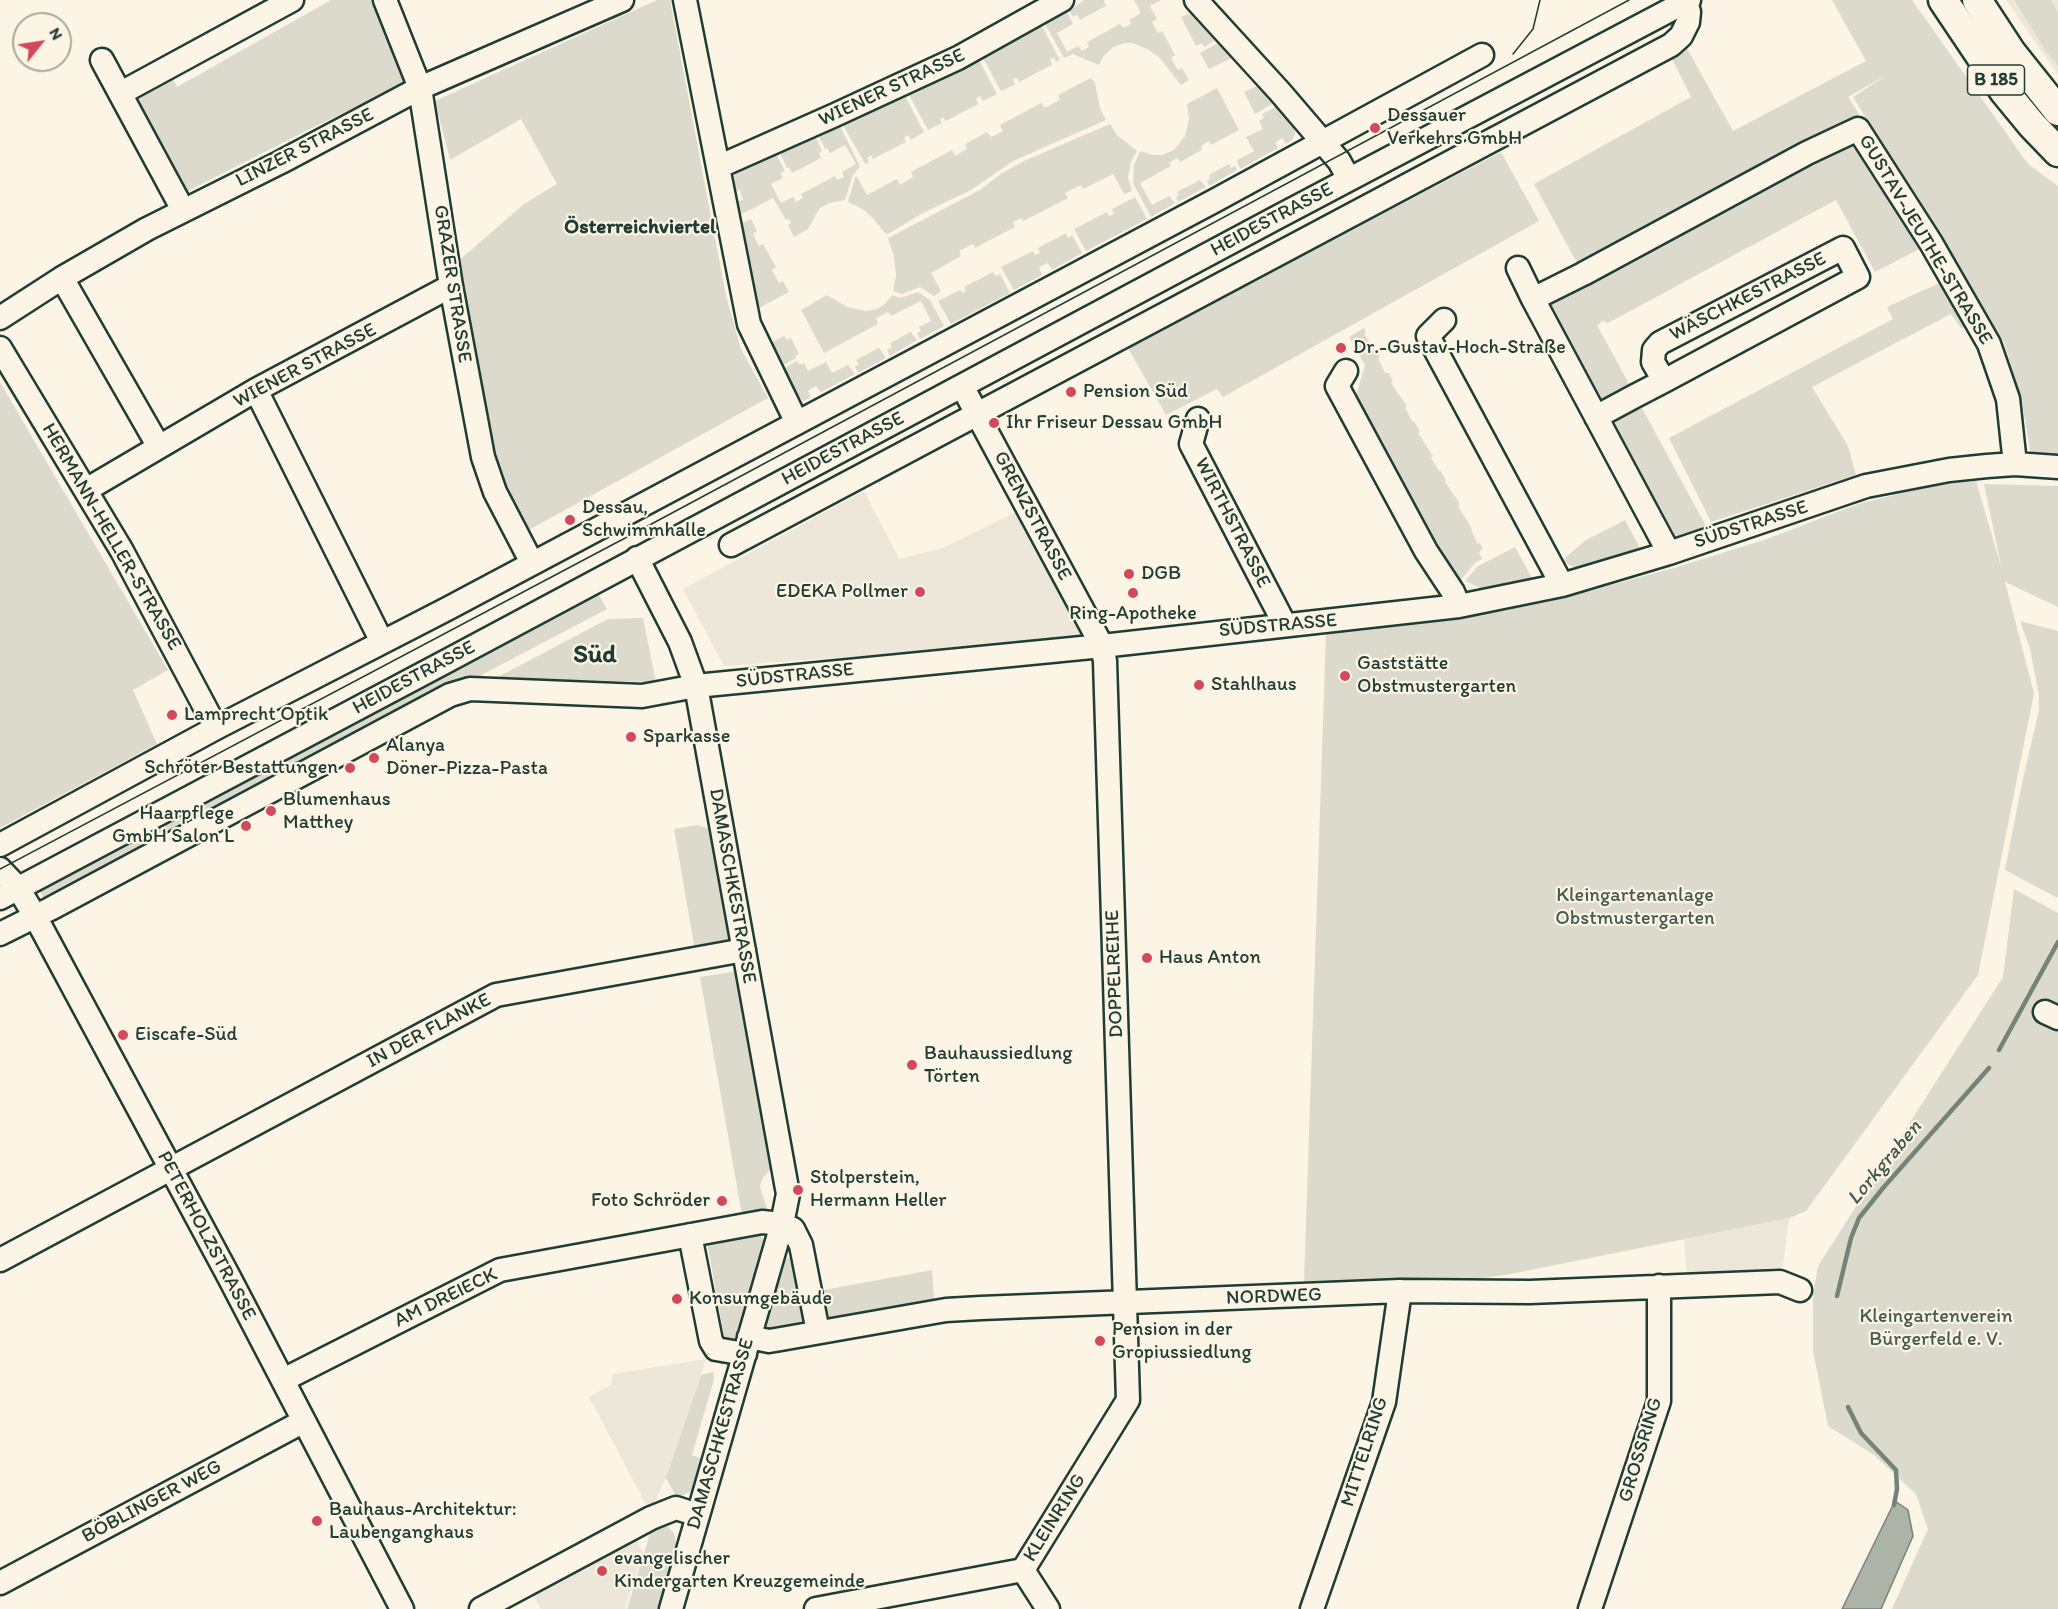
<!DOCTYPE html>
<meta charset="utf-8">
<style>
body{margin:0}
#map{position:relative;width:2058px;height:1609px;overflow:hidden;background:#fcf5e5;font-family:Itim,sans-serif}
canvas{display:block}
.north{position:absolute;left:12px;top:12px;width:60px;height:60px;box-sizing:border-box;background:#fcf5e5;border:2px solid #a4ab9e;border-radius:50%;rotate:60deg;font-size:16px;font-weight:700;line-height:24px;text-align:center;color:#1f3d34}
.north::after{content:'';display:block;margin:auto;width:21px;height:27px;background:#d1495b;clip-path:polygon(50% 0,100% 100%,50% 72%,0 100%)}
</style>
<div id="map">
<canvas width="2058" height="1609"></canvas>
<div class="north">N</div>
</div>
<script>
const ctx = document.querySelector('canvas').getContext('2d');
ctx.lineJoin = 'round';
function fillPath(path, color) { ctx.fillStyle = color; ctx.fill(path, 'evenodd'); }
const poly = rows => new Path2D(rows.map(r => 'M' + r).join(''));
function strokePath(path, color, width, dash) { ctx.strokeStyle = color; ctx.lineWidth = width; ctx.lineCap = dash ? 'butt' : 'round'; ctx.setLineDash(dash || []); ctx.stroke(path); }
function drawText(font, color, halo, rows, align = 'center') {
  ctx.font = font + ' Itim,sans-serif'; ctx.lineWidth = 4.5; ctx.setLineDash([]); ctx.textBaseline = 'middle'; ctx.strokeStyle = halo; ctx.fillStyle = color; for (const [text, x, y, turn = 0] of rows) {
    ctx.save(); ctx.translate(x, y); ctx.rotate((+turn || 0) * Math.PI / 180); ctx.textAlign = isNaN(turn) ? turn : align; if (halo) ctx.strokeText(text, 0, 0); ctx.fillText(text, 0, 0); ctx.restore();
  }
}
fillPath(poly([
 [2006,0,2058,0,2058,75],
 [864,491,899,559,943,548,1020,510,1089,640,873,661,872,655,724,666,683,589],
 [1789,1218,1783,1267,1687,1277,1684,1239],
 [706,1359,666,1478,650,1512,589,1397,611,1385,613,1374],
 [634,1535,643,1552,625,1609,541,1609,530,1590]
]), '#ece7d8');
fillPath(poly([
 [331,0,375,0,405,76,403,84,308,130,184,193,136,98,172,77,177,87],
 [657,0,670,0,726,296,741,349,768,398,527,531,487,449,457,262,524,204,557,184,521,119,450,160,435,101],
 [1084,0,1105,0,1104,1,1106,6,1080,20,1077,15,1073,17,1069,11],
 [1134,0,1161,0,1150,6,1157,19,1152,22,1158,33,1162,31,1175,55,1171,58,1178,70,1182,68,1189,80,1181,85,1160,58,1149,50,1133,43,1125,43,1113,47,1103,57,1099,65,1073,54,1064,58,1046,26,1046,24,1067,12,1073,24,1057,33,1067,52,1078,46,1082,51,1089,47,1087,42,1120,24,1123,28,1131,24,1129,20,1141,13],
 [1832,0,1912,0,2028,164,2058,186,2058,459,2038,457,2030,450,2022,402,2004,342,1853,97,1885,76,1848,97,1859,114,1858,129,1931,243,1875,272,1836,200,1608,323,1603,321,1597,325,1707,528,1669,553,1533,299,1583,274,1534,184,1691,97,1669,53,1684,43,1733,131,1866,61],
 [2014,0,2050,0,2058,12,2058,66,2046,51],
 [1190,13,1216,40,1204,47,1202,43,1196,46,1181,17],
 [1042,26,1060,60,1056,62,1054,58,1050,59,1052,65,1019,82,1017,78,1013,79,1015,85,1001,91,983,58],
 [1218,43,1232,58,1209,69,1200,53],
 [979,60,997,94,983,101,980,96,976,99,978,104,946,121,943,117,940,119,942,123,928,130,909,95],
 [1091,78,1095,83,1100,108,1106,120,1013,161,971,190,921,214,888,234,885,233,872,217,864,210,848,202,855,177,857,177,867,195,897,179,900,185,913,177,911,172,952,150,955,156,967,149,965,144,987,132,991,137,1003,131,1000,125,1041,103,1045,108,1060,100,1058,95],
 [1257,86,1274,103,1255,114,1244,92],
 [1217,88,1239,130,1211,145,1209,141,1201,146,1202,150,1180,162,1177,158,1169,163,1171,166,1140,183,1152,205,1169,196,1175,203,1151,217,1133,183,1134,165,1139,153,1141,151,1152,155,1162,155,1174,150,1185,136,1189,119,1187,104],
 [905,96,924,132,911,140,908,135,904,138,906,142,873,159,871,155,867,158,869,162,865,164,843,125],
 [1276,107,1294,128,1295,134,1292,140,1286,144,1282,138,1275,143,1278,148,1240,169,1237,160,1254,151,1246,137,1263,129,1259,121,1264,118,1262,114],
 [1110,124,1117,135,1137,151,1131,162,1128,178,1132,191,1124,194,1113,174,1083,189,1081,185,1065,193,1068,198,1023,221,1021,218,1013,222,1015,227,975,248,973,244,959,251,961,256,931,273,941,291,934,296,920,287,902,294,893,291,896,276,894,256,888,239,890,237,980,190,1002,173,1024,161],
 [840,126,860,166,853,175,845,200,829,203,819,209,808,229,794,237,788,225,791,223,789,219,786,220,773,198,738,216,736,202,743,200,740,190,734,191,733,179,736,173,776,154,785,171,780,173,783,178,771,184,781,203,793,197,796,202,803,198,801,194,835,176,837,180,844,177,842,172,856,164,845,145,830,153,827,148,825,149,819,137],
 [815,136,822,151,819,153,821,158,792,173,789,167,787,168,780,153],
 [1501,152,1539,221,1223,397,1217,389,1166,415,1128,348],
 [1229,164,1231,168,1235,166,1237,170,1209,186,1207,181,1210,179,1209,175],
 [1200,180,1206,187,1178,202,1176,197,1179,195,1177,192],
 [1135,197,1147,219,1086,251,1074,229,1107,212,1109,216,1114,214,1112,209],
 [751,219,757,231,753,234,759,246,763,244,776,267,772,270,779,283,783,281,789,292,757,309,740,224],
 [1066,233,1068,238,1072,235,1082,253,1052,270,1048,263,1039,267,1042,275,1014,290,1001,267,1033,251,1035,255,1040,253,1038,248],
 [993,272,996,276,1000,274,1010,293,951,324,938,301,960,290,963,293,966,291,964,287],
 [1944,281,1973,327,1961,328,1951,314,1812,387,1848,446,1856,475,1711,522,1669,438,1893,319,1887,307],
 [918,292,930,300,944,326,920,339,917,333,921,331,919,327,931,321,921,301,891,316,888,312,876,318,878,324,824,353,801,310,827,295,847,307,865,311,877,309,884,305,892,295,900,298],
 [1364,328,1366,332,1364,334,1380,357,1378,358,1385,373,1389,373,1393,381,1391,383,1407,406,1405,408,1412,421,1414,421,1420,432,1418,433,1433,456,1431,458,1439,471,1441,471,1446,480,1445,482,1460,504,1458,506,1472,529,1471,530,1478,544,1480,543,1483,549,1479,552,1482,559,1475,563,1459,582,1448,570,1354,402,1365,365,1349,337],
 [911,332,917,340,890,356,887,350,892,347,890,343],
 [784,336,787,340,791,338,799,354,795,356,796,358,781,366,770,343],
 [879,348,886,358,858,373,855,367,859,364,856,360],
 [797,361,800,365,804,363,808,371,826,362,832,373,848,365,855,374,821,392,816,386,808,391,811,397,804,401,797,396,783,369],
 [0,382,168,670,133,690,157,744,0,828],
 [1976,481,2002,570,1984,484,2058,486,2058,607,2005,582,2034,693,1978,975,1806,1211,1789,1218,1511,1274,1435,1285,1315,1289,1304,1281,1326,633,1423,623,1548,602,1674,568,1767,539,1858,504,1930,486],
 [1625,520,1640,548,1578,568,1569,565,1564,561,1566,557,1586,540],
 [1515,547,1532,578,1482,589,1465,581,1478,566],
 [596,590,607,609,476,678,450,686,45,902,37,885],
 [643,618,656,682,496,678,608,619],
 [2020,621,2058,631,2058,898,2005,870,2022,783,2039,710,2039,695,2030,649],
 [697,825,711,829,730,936,722,945,695,950,674,829],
 [2014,889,2058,913,2058,1609,1892,1609,1928,1529,1916,1494,1874,1455,1828,1426,1813,1351,1813,1295,1818,1266,2003,977],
 [738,971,775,1164,762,1179,760,1187,767,1209,742,1215,700,977],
 [755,1232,761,1236,766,1246,739,1343,726,1346,706,1237],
 [787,1258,797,1258,807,1322,801,1329,770,1330,765,1324,782,1265],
 [932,1270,934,1300,926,1306,825,1322,819,1291],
 [713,1372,714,1376,713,1383,692,1455,705,1460,695,1489,680,1497,675,1494,666,1478,701,1375],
 [661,1526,668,1527,674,1533,676,1543,672,1557,675,1567,663,1609,627,1609,651,1530]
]), '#dcdacc');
const water = poly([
 [1895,1501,1908,1510,1913,1536,1881,1609,1842,1609,1895,1501]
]);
fillPath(water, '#aeb3a7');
strokePath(water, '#758479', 1.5);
strokePath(poly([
 [1999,1050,2058,942],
 [1837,1296,1851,1238,1859,1218,1883,1188,1989,1068],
 [1848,1407,1861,1433,1896,1470,1897,1489,1894,1505]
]), '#758479', 4.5);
const minor = poly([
 [385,0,420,88,451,286,483,457,495,492,532,563],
 [685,0,749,324,797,423],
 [1196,0,1280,92,1339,161,1349,179],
 [102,60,183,210],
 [121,93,292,0],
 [718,167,835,115,958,58,1062,0],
 [1518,268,1533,299,1669,553],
 [62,278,159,447],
 [1533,299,1583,274,1807,153,1858,129,1931,243,1989,344,2008,399,2015,464],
 [0,318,62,278,147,229,281,162,420,88,622,0],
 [1444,320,1428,336,1562,585],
 [0,348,122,551,216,728],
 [1346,371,1337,386,1426,551,1453,592,1459,606],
 [256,390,382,642],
 [1596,417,1635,396,1664,381,1858,277,1843,248,1660,343,1654,350,1653,362,1664,381],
 [1198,419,1191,444,1285,625],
 [86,490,256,390,451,286],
 [731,545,1671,45,1681,36,1688,22,1689,12,1686,1],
 [637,558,680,642,696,686,788,1194,782,1224,671,1609],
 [0,845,216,728,447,609,1216,200,1482,55],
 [0,869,18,888,35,916,229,1277,402,1609],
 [0,898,445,662,1276,218,1689,0],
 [0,934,50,909,450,695,470,689,642,696,696,686,1102,646,1459,606,1562,585,1669,553,1866,486,1949,470,1987,466,2015,464,2058,467],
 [2045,1012,2058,1018],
 [690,1235,711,1341,716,1349,745,1354],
 [0,1260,496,995,744,950],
 [749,1337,769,1341,781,1339,946,1310,981,1308,1400,1291,1530,1292,1780,1282,1800,1290],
 [283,1380,500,1270,762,1222,782,1224,793,1229,801,1245,818,1332],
 [1023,1570,1048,1609],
 [0,1583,304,1421],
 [481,1609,651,1518,676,1508,698,1515],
 [816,1609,1023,1570,1128,1400,1105,661,1102,646,962,386],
 [1312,1609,1384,1402,1400,1291],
 [1590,1609,1659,1401,1659,1286]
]);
const major = poly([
 [1943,0,2004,91,2032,125,2058,152],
 [1977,0,2011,52,2058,111]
]);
strokePath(minor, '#1f3d34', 27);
strokePath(major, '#1f3d34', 33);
strokePath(minor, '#fcf5e5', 22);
strokePath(major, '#fcf5e5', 28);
strokePath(poly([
 [1513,54,1533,29,1540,0],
 [0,869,644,528,1629,0]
]), '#1f3d34', 1.5);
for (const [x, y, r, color] of [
 [1375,128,6,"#d1495b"],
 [1341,348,6,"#d1495b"],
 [1071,392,6,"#d1495b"],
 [994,423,6,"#d1495b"],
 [570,520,6,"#d1495b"],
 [1129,574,6,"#d1495b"],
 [920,592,6,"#d1495b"],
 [1133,593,6,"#d1495b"],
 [1345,676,6,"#d1495b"],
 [1199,685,6,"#d1495b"],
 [172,715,6,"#d1495b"],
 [631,737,6,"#d1495b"],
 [374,758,6,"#d1495b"],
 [350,768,6,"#d1495b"],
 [271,811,6,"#d1495b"],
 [246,826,6,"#d1495b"],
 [1147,958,6,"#d1495b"],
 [123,1035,6,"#d1495b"],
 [912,1065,6,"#d1495b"],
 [798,1190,6,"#d1495b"],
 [722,1201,6,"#d1495b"],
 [677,1299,6,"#d1495b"],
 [1100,1341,6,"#d1495b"],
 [317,1521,6,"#d1495b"],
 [602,1571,6,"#d1495b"]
]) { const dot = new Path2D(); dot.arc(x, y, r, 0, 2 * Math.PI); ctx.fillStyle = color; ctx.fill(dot); strokePath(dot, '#fcf5e5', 2); }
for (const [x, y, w] of [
 [1996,80,57]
]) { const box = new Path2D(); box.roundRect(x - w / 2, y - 15, w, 30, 4.5); ctx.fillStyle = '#fcf5e5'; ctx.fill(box); strokePath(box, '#1f3d34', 1.5); }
drawText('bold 18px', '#1f3d34', null, [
 ["B 185",1996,80]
]);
drawText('20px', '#1f3d34', '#fcf5e5', [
 ["WIENER STRASSE",892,88,-25],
 ["LINZER STRASSE",305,148,-27],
 ["HEIDESTRASSE",1272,220,-28],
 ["GUSTAV-JEUTHE-STRASSE",1925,240,59],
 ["GRAZER STRASSE",452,284,81],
 ["WÄSCHKESTRASSE",1748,297,-27],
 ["WIENER STRASSE",305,366,-28],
 ["HEIDESTRASSE",843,449,-28],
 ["GRENZSTRASSE",1032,516,62],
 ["WIRTHSTRASSE",1232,523,63],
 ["SÜDSTRASSE",1751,525,-18],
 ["HERMANN-HELLER-STRASSE",111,537,60],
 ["SÜDSTRASSE",1278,626,-5],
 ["SÜDSTRASSE",795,676,-6],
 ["HEIDESTRASSE",414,678,-28],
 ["DAMASCHKESTRASSE",732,886,80],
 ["DOPPELREIHE",1115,974,-92],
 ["IN DER FLANKE",429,1031,-28],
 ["PETERHOLZSTRASSE",206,1236,62],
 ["NORDWEG",1274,1297,-2],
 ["AM DREIECK",446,1298,-26],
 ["DAMASCHKESTRASSE",721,1434,-74],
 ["GROSSRING",1641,1450,-73],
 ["MITTELRING",1365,1452,-72],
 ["BÖBLINGER WEG",152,1502,-28],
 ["KLEINRING",1055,1518,-58]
]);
drawText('20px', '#1f3d34', '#fcf5e5', [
 ["Dessauer",1387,116],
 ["Verkehrs GmbH",1387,139],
 ["Dr.-Gustav-Hoch-Straße",1353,348],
 ["Pension Süd",1083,392],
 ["Ihr Friseur Dessau GmbH",1006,423],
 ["Dessau,",582,508],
 ["Schwimmhalle",582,531],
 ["DGB",1141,574],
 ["EDEKA Pollmer",908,592,"right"],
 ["Ring-Apotheke",1133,614,"center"],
 ["Gaststätte",1357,664],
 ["Obstmustergarten",1357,687],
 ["Stahlhaus",1211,685],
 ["Lamprecht Optik",184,715],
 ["Sparkasse",643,737],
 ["Alanya",386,746],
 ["Döner-Pizza-Pasta",386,769],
 ["Schröter Bestattungen",338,768,"right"],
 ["Blumenhaus",283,800],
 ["Matthey",283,823],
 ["Haarpflege",234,814,"right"],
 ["GmbH Salon L",234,837,"right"],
 ["Haus Anton",1159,958],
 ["Eiscafe-Süd",135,1035],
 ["Bauhaussiedlung",924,1054],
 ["Törten",924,1077],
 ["Stolperstein,",810,1178],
 ["Hermann Heller",810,1201],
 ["Foto Schröder",710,1201,"right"],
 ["Konsumgebäude",689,1299],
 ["Pension in der",1112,1330],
 ["Gropiussiedlung",1112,1353],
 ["Bauhaus-Architektur:",329,1510],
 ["Laubenganghaus",329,1533],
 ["evangelischer",614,1559],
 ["Kindergarten Kreuzgemeinde",614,1582]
], 'left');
drawText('20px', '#455c52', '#fcf5e5', [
 ["Kleingartenanlage",1635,896],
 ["Obstmustergarten",1635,919],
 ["Kleingartenverein",1936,1317],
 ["Bürgerfeld e. V.",1936,1340]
]);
drawText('bold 21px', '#1f3d34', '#fcf5e5', [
 ["Österreichviertel",640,228]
]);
drawText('italic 21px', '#435a51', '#fcf5e5', [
 ["Lorkgraben",1885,1163,-50]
]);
drawText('bold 26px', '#1f3d34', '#fcf5e5', [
 ["Süd",595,655]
]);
</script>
